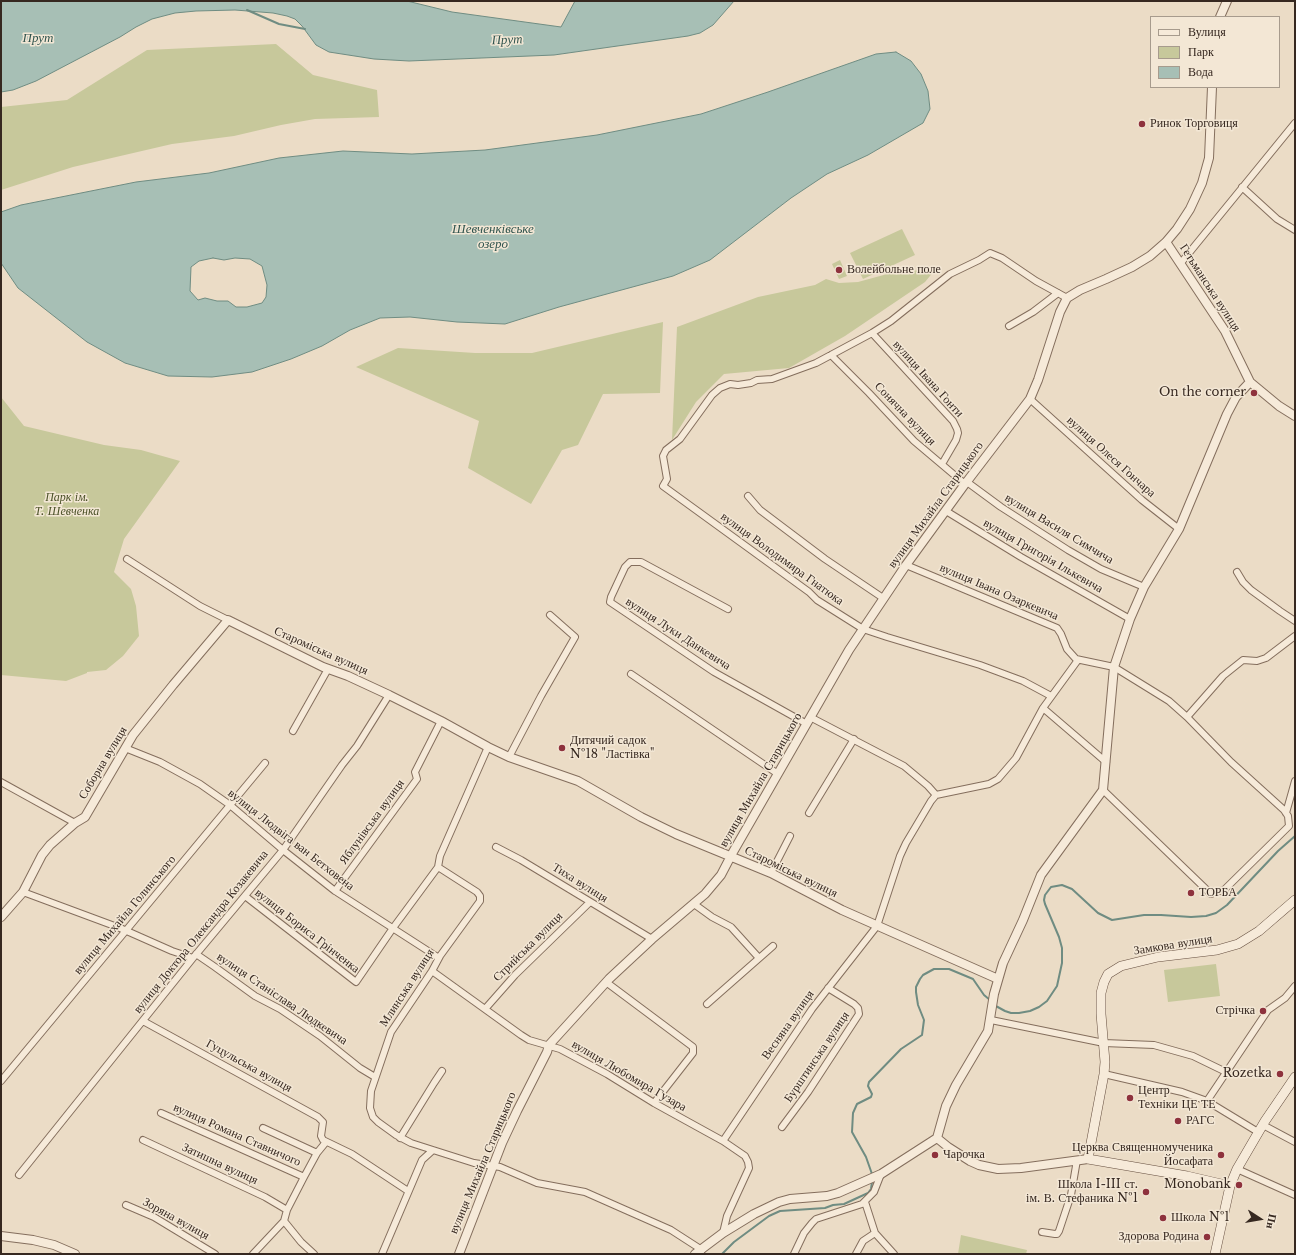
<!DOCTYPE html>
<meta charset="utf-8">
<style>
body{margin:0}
#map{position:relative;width:1296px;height:1255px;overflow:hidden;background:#ebdcc6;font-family:"Libre Baskerville",serif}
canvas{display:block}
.frame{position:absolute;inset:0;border:2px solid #362820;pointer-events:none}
.legend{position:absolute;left:1150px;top:16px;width:130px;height:72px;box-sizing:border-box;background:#f3e7d5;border:1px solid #a79b8d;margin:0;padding:5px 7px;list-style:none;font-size:12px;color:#362820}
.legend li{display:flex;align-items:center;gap:8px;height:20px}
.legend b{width:20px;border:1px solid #a79b8d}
.north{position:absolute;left:1240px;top:1199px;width:40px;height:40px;-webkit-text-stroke:3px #f3e7d5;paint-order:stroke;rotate:102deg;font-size:11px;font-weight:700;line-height:16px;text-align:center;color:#362820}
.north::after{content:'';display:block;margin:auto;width:14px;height:18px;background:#362820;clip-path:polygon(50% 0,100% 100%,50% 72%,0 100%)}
</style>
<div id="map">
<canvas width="1296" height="1255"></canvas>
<div class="frame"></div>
<ul class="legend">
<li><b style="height:5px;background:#f6ead9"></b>Вулиця</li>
<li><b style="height:11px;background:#c7c89b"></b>Парк</li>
<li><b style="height:11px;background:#a7bfb5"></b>Вода</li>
</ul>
<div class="north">Пн</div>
</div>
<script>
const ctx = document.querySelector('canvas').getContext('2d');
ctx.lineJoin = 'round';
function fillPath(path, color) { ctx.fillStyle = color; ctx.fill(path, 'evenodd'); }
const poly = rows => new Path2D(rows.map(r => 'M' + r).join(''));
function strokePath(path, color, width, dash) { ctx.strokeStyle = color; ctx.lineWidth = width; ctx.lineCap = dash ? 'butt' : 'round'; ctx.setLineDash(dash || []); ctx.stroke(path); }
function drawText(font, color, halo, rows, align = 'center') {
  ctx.font = font + ' "Libre Baskerville",serif'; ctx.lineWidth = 3; ctx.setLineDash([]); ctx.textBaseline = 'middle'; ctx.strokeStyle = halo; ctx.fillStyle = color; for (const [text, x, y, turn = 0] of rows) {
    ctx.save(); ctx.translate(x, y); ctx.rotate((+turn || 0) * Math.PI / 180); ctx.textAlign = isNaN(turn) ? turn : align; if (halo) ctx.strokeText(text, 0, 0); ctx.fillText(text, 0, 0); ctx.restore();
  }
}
fillPath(poly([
 [276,44,313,75,377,90,379,117,315,119,281,125,234,136,172,144,73,167,1,190,1,107,67,100,147,50],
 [902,229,915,255,863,279,850,253],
 [840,260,847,276,839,279,832,264],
 [902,270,934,271,925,282,845,336,789,368,724,374,696,402,672,440,677,327,758,297,815,285,826,279,839,283,858,282],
 [663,322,660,393,603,394,578,445,562,450,531,504,468,468,479,421,356,367,398,348,475,353,532,353],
 [1,397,24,426,104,445,141,450,180,461,124,539,114,572,131,589,136,606,139,636,123,656,106,670,87,672,87,673,66,681,1,675],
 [1216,964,1220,996,1168,1002,1164,970],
 [961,1235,1027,1250,1026,1254,958,1254]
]), '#c7c89b');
const water = poly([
 [1,1,407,1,452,12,561,27,575,1,734,1,713,25,700,33,688,36,554,55,409,61,374,59,329,52,316,45,302,26,295,19,287,16,273,13,235,10,196,11,175,13,152,19,136,27,120,37,36,81,13,90,1,92,1,1],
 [896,52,911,61,921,74,928,91,930,109,923,123,868,155,827,174,791,198,710,260,673,276,559,307,505,324,457,322,410,317,380,318,350,330,322,346,291,359,252,372,212,377,168,376,125,363,87,342,18,288,1,263,1,212,21,205,136,182,209,173,279,158,343,151,412,154,485,150,597,135,701,114,768,92,876,54,896,52],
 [213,258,224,260,235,258,250,259,262,266,267,285,266,297,262,303,247,307,236,307,228,301,217,301,205,298,198,300,190,291,191,267,199,261,213,258]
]);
fillPath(water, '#a7bfb5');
strokePath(water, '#6f8c82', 1);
strokePath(poly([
 [247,10,279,24,305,29],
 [994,1005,1005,1011,1011,1013,1019,1013,1030,1011,1039,1007,1047,1001,1057,986,1062,963,1062,948,1059,937,1045,904,1044,900,1045,895,1051,887,1062,885,1072,889,1098,913,1112,920,1144,915,1161,915,1191,917,1206,916,1216,913,1227,905,1278,851,1295,836],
 [872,1174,866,1157,852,1132,853,1113,857,1104,871,1097,872,1094,868,1086,869,1082,901,1049,922,1035,924,1020,918,1005,916,992,916,987,920,979,923,975,934,969,949,969,973,979,984,995,990,1000],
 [722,1254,734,1242,769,1216,780,1211,825,1208,833,1205,844,1204,868,1193,871,1189,872,1182]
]), '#6f8c82', 2);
const minor = poly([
 [1242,187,1277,219,1295,230],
 [1180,264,1295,123],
 [1009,326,1033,312,1058,293],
 [872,333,953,421,957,429,958,433,956,440,942,464],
 [831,355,869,393,914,441,965,484],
 [1030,399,1142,500,1179,529],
 [967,482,1001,507,1068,550,1101,569,1144,587],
 [748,496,760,510,825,559,883,598],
 [946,511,1021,557,1130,619],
 [127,559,200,606,228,620],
 [906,565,1057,628,1061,634,1067,649,1076,659,1114,667,1169,701,1187,717,1231,762,1284,810,1288,816,1289,826,1224,890,1211,894,1103,790],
 [1237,572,1243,582,1251,590,1280,611,1295,621],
 [728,609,641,562,630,562,625,567,611,597,610,602,714,672,807,724],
 [631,674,778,774],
 [1051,696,1023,681,980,665,887,637,863,629,817,600,809,592,663,486,667,479,663,456,666,450,680,439,712,395,720,388,730,384,738,385,751,383,757,380,772,379,816,363,872,333,891,321,950,274,979,260,990,253,1002,258,1036,281,1067,298],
 [1043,708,1106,762],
 [810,717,904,766,928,786,936,795],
 [1187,717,1223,676,1243,660,1257,661,1266,658,1295,636],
 [293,731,328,669],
 [125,748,160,762,200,784,230,805,283,850,335,891,439,958],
 [509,757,541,696,575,637,550,615],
 [1,782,75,823],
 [809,813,854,739],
 [1286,813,1295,781],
 [496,847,521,860,652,939],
 [771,873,790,836],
 [335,891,417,779,415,772,441,721],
 [23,892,120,928,172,951,193,958],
 [245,896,356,982,393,928,438,867],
 [694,904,712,917,731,927,759,958],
 [196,954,215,967,255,996,280,1009,320,1036,360,1068,375,1077],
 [432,971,521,1035,529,1040,560,1049,607,1074,654,1103,723,1141,745,1156,748,1162,749,1168,727,1216,723,1233],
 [606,982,693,1047,693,1053,654,1103],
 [707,1004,773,946],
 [485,1009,515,975,589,903],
 [991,1020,1104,1043,1154,1045,1193,1056,1226,1072],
 [143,1021,318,1117,323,1122,321,1136,323,1140,352,1154,408,1191],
 [1104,1074,1182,1092,1207,1101,1258,1132],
 [1,1081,265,763],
 [1207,1101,1268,1010,1285,998,1295,986],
 [161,1113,304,1177],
 [1263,1125,1295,1142],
 [782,1127,808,1092,859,1014,858,1008,854,1004,828,988],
 [263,1128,317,1153],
 [400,1138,434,1083,442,1071],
 [143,1140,265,1197,287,1210],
 [723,1141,812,1009,877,926,900,856,906,843,931,801,936,795,989,784,998,779,1016,758,1043,708,1078,660],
 [433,1150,474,1163,500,1167,537,1183,585,1192,671,1230,702,1250],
 [1237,1169,1295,1195],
 [19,1175,193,958,283,850,342,765,357,746,389,695],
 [126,1205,154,1217,215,1254],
 [1042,1232,1055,1234,1057,1234,1059,1231,1071,1195,1077,1160],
 [875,1233,894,1254],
 [253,1254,284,1221],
 [314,1254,301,1242,284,1221,287,1210,304,1177,317,1153,326,1142],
 [382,1254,422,1160,433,1150,411,1143,396,1135,378,1122,373,1117,370,1108,371,1091,391,1032,432,971,440,956,480,901,480,896,477,892,438,867,440,856,488,747],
 [794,1254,804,1233,812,1223,816,1219,862,1204,874,1192,881,1174],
 [856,1254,863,1241,875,1233,865,1202]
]);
const tertiary = poly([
 [1220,17,1227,1],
 [1166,242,1225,331,1250,382,1279,406,1295,416],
 [1,917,23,892,42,855,50,845,75,823,85,817,133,735,173,685,228,620,323,667,348,676,389,695,441,721,488,747,509,757,578,781,641,817,676,834,771,873,842,910,998,979],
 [937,1138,946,1106,956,1085,988,1031,994,994,1003,963,1023,920,1041,875,1103,790,1114,667,1130,619,1144,587,1179,529,1227,414,1236,397,1250,382],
 [937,1138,948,1147,970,1161,979,1165,998,1169,1021,1168,1088,1159],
 [1,1236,33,1240,54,1245,75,1254],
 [459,1254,502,1143,517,1111,547,1052,549,1045,609,979,652,939,705,894,721,875,733,852,849,650,906,565,965,484,1030,399,1038,380,1060,312,1067,298,1080,290,1106,279,1132,267,1150,256,1166,242,1177,229,1190,209,1202,183,1209,158,1212,87],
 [695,1254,723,1233,754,1214,779,1202,790,1199,827,1196,838,1193,881,1174,937,1138]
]);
const secondary = poly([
 [1230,1186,1187,1176,1088,1159,1104,1074,1105,1062,1101,1014,1101,993,1104,982,1108,974,1121,966,1158,957,1217,950,1238,944,1259,931,1295,900],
 [1215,1254,1230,1186,1237,1169,1265,1121,1295,1077]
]);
strokePath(minor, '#846e5d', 8);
strokePath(tertiary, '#846e5d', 10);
strokePath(secondary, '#664f40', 10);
strokePath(minor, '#f6ead9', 6);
strokePath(tertiary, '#f6ead9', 8);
strokePath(secondary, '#f6ead9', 9);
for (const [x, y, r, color] of [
 [1142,124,4,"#8e323d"],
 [839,270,4,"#8e323d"],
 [1254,393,4,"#8e323d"],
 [562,748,4,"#8e323d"],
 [1191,893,4,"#8e323d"],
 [1263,1011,4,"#8e323d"],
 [1280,1074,4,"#8e323d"],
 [1130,1098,4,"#8e323d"],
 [1178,1121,4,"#8e323d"],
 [935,1155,4,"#8e323d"],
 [1221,1155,4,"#8e323d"],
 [1239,1185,4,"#8e323d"],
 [1146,1192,4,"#8e323d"],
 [1163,1218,4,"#8e323d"],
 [1207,1237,4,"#8e323d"]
]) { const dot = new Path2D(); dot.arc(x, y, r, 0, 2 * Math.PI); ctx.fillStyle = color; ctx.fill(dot); strokePath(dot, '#f3e7d5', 1.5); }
drawText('12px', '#362820', '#f3e7d5', [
 ["Ринок Торговиця",1150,124],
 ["Волейбольне поле",847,270],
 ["On the corner",1246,393,"right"],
 ["Дитячий садок",570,741],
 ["№18 \"Ластівка\"",570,755],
 ["ТОРБА",1199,893],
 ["Стрічка",1255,1011,"right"],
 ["Rozetka",1272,1074,"right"],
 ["Центр",1138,1091],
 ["Техніки ЦЕ ТЕ",1138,1105],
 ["РАГС",1186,1121],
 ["Церква Священномученика",1213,1148,"right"],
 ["Йосафата",1213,1162,"right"],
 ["Чарочка",943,1155],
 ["Школа I-III ст.",1138,1185,"right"],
 ["ім. В. Стефаника №1",1138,1199,"right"],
 ["Monobank",1231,1185,"right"],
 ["Школа №1",1171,1218],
 ["Здорова Родина",1199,1237,"right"]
], 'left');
drawText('12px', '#362820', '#f3e7d5', [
 ["Гетьманська вулиця",1210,288,57],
 ["вулиця Івана Гонти",928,379,48],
 ["Сонячна вулиця",905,414,46],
 ["вулиця Олеся Гончара",1111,457,42],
 ["вулиця Михайла Старицького",936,505,-54],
 ["вулиця Василя Симчича",1059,529,31],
 ["вулиця Григорія Ількевича",1043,556,30],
 ["вулиця Володимира Гнатюка",782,559,36],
 ["вулиця Івана Озаркевича",999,592,23],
 ["вулиця Луки Данкевича",678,634,33],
 ["Староміська вулиця",321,651,24],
 ["Соборна вулиця",103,763,-59],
 ["вулиця Михайла Старицького",761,780,-60],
 ["Яблунівська вулиця",372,822,-54],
 ["вулиця Людвіга ван Бетховена",291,840,38],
 ["Староміська вулиця",791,872,26],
 ["Тиха вулиця",580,883,32],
 ["вулиця Михайла Голинського",125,915,-50],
 ["вулиця Бориса Грінченка",307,931,38],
 ["вулиця Доктора Олександра Козакевича",201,932,-51],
 ["Замкова вулиця",1173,945,-9],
 ["Стрийська вулиця",528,947,-45],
 ["Млинська вулиця",407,988,-57],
 ["вулиця Станіслава Людкевича",282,999,34],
 ["Весняна вулиця",788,1025,-55],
 ["Бурштинська вулиця",817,1057,-56],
 ["Гуцульська вулиця",249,1066,29],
 ["вулиця Любомира Гузара",629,1076,30],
 ["вулиця Романа Ставничого",237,1135,24],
 ["вулиця Михайла Старицького",483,1163,-67],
 ["Затишна вулиця",220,1164,25],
 ["Зоряна вулиця",176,1219,29]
]);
drawText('italic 12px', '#4b5128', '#f3e7d5', [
 ["Парк ім.",67,498],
 ["Т. Шевченка",67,512]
]);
drawText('italic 13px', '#30544e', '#f3e7d5', [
 ["Прут",38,38],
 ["Прут",507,40,-2],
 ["Шевченківське",493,229],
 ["озеро",493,244]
]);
</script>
